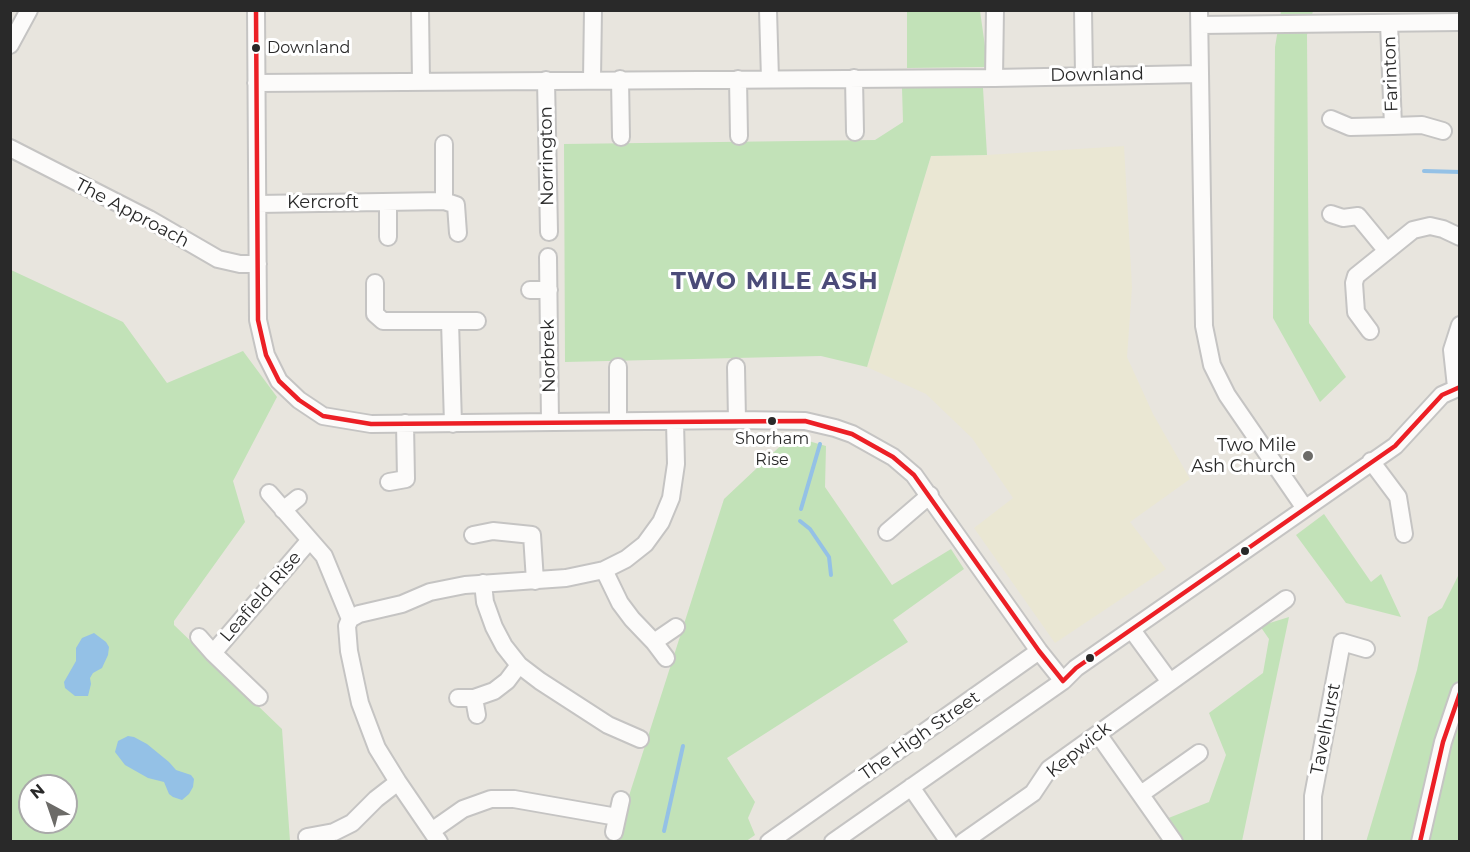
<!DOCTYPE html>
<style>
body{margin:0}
#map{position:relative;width:1470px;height:852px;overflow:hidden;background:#e8e5de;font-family:Montserrat,sans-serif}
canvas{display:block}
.frame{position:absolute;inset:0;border:12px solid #292929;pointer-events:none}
.north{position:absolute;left:18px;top:774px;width:60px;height:60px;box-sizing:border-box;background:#fff;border:2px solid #a9a9a9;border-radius:50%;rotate:320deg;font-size:16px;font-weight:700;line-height:24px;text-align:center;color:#292929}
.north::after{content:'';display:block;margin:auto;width:21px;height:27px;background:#6c6b68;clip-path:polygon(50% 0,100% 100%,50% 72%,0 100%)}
</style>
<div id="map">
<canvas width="1470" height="852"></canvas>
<div class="frame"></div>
<div class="north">N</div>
</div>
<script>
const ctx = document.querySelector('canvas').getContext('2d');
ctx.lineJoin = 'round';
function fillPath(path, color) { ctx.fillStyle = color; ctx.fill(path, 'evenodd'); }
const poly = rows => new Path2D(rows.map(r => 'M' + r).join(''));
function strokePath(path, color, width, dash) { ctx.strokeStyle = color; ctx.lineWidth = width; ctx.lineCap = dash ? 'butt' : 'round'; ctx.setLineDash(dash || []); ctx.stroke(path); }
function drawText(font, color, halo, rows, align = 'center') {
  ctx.font = font + ' Montserrat,sans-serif'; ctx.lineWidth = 6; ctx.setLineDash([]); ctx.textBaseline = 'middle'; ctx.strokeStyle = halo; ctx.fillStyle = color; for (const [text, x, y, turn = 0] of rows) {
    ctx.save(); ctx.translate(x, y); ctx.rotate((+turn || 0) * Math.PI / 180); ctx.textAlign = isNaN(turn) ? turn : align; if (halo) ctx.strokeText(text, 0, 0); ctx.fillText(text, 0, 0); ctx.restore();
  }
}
fillPath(poly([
 [1124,146,1132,287,1127,357,1153,414,1190,479,1130,522,1166,569,1055,643,974,528,1013,498,972,438,926,394,867,367,931,156,987,155]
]), '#eae7d3');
fillPath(poly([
 [907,11,980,11,988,67,907,68],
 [1281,11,1313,11,1307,35,1309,323,1346,377,1320,402,1273,318,1275,47],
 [902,88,983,88,987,155,931,156,867,367,821,356,565,362,564,144,875,140,903,122],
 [11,270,123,322,167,383,243,351,277,397,233,481,245,522,174,621,174,625,282,729,290,841,11,842],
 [30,786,66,786,66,822,30,822],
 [791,436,826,446,825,487,892,585,951,549,964,569,893,620,908,642,727,758,755,802,748,818,755,835,745,842,617,842,619,827,724,499],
 [1324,514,1371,582,1381,574,1401,617,1346,603,1296,535],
 [1459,574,1459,841,1366,842,1417,670,1428,617,1442,608],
 [1289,617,1242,841,1181,841,1166,819,1209,802,1226,755,1209,713,1263,673,1269,639,1260,626]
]), '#c2e2b8');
fillPath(poly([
 [94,633,106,642,109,647,108,655,102,668,93,673,90,678,91,684,88,696,75,696,65,688,64,682,76,661,76,648,82,638],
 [128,736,134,737,147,744,169,762,176,770,191,775,194,779,193,787,189,794,182,800,173,797,169,794,164,782,148,778,125,765,115,752,118,741]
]), '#94c1e6');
strokePath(poly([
 [1424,171,1460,172],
 [801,509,820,444],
 [800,521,810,529,829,557,831,575],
 [664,831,683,746]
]), '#94c1e6', 4);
const minor = poly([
 [256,10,258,320,266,355,279,381,299,400,323,416,371,424,737,420,805,421,835,428,852,434,893,457,914,475,1039,651,1063,681],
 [420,10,421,82],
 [768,10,770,79],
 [1083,10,1084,75],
 [1199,10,1204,326,1212,365,1227,395,1304,507],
 [1389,23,1393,126,1422,125,1443,131],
 [1200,25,1460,22],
 [10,45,29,10],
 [854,78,855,132],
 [994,78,995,10],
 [592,79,593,10],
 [620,79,621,137],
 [738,79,739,136],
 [546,80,549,232],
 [256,83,994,78,1199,74],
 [1331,119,1350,127,1393,126],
 [10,148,149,219,218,259,240,264,258,264],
 [444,201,456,205,458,233],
 [388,203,388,237],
 [258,204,444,201,444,144],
 [1331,214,1343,218,1358,216,1386,250],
 [548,257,550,422],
 [375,283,375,314,383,321,450,321],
 [530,290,549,290],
 [1370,331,1356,312,1354,283,1356,276,1413,230,1430,226,1443,229,1460,237],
 [736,367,737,420],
 [1456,387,1452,350,1460,325],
 [618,421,618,367],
 [453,424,450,321,477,321],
 [1371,461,1398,497,1404,534],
 [389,482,406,479,405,423],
 [269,493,324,556,350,619,347,626,349,651,360,703,377,748,398,782,439,842],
 [283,510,298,498],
 [887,532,930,495],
 [473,535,493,531,532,535,535,581],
 [604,570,620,603,632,619,654,642,676,627],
 [483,583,485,602,494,627,504,646,519,665,540,681,608,725,640,739],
 [350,619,359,614,402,604,430,592,465,585,566,578,604,570,626,559,645,544,661,522,671,498,676,464,675,421],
 [1132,630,1170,682],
 [199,637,213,653,309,541],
 [654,642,666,658],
 [213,653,259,697],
 [458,698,474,698,494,691,507,681,519,665],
 [474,698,477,715],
 [1098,734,1174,842],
 [911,787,949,842],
 [1141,794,1199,753],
 [433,830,463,809,491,799,514,799,617,817],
 [614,832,621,800],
 [307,837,334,832,352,823,376,799,398,782],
 [769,842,1039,651],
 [833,842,1063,681,1076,668,1395,446,1442,395,1460,387],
 [963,842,1033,793,1049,769,1286,599],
 [1313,842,1313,796,1342,642,1366,649],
 [1420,842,1443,742,1460,691]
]);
strokePath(minor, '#c5c4c3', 20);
strokePath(minor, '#fcfbfa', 16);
strokePath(poly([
 [256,10,258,320,266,355,279,381,299,400,323,416,371,424,805,421,852,434,893,457,914,475,1039,651,1063,681],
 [1063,681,1076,668,1395,446,1442,395,1460,387],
 [1420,842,1443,742,1460,693]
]), '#ec1f25', 4.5);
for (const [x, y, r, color] of [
 [256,48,5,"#292929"],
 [772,421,5,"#292929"],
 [1308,456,6,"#6c6b68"],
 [1245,551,5,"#292929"],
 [1090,658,5,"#292929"]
]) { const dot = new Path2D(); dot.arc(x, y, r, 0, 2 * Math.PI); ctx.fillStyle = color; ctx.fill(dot); strokePath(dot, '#fff', 2); }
drawText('16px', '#292929', '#fff', [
 ["Downland",267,48],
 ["Shorham",772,439,"center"],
 ["Rise",772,460,"center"]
], 'left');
drawText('18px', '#292929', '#fff', [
 ["Farinton",1391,74,-92],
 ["Downland",1097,75,-1],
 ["Norrington",547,156,-91],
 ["Kercroft",323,203],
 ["The Approach",132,213,28],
 ["Norbrek",549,356,-91],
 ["Leafield Rise",261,597,-49],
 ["Tavelhurst",1326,729,-79],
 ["The High Street",920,736,-35],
 ["Kepwick",1079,750,-39]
]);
drawText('18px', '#292929', '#fff', [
 ["Two Mile",1296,446],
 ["Ash Church",1296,467]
], 'right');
ctx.letterSpacing = '1.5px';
drawText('bold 24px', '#4b4b78', '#fff', [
 ["TWO MILE ASH",775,282]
]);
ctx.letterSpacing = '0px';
</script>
